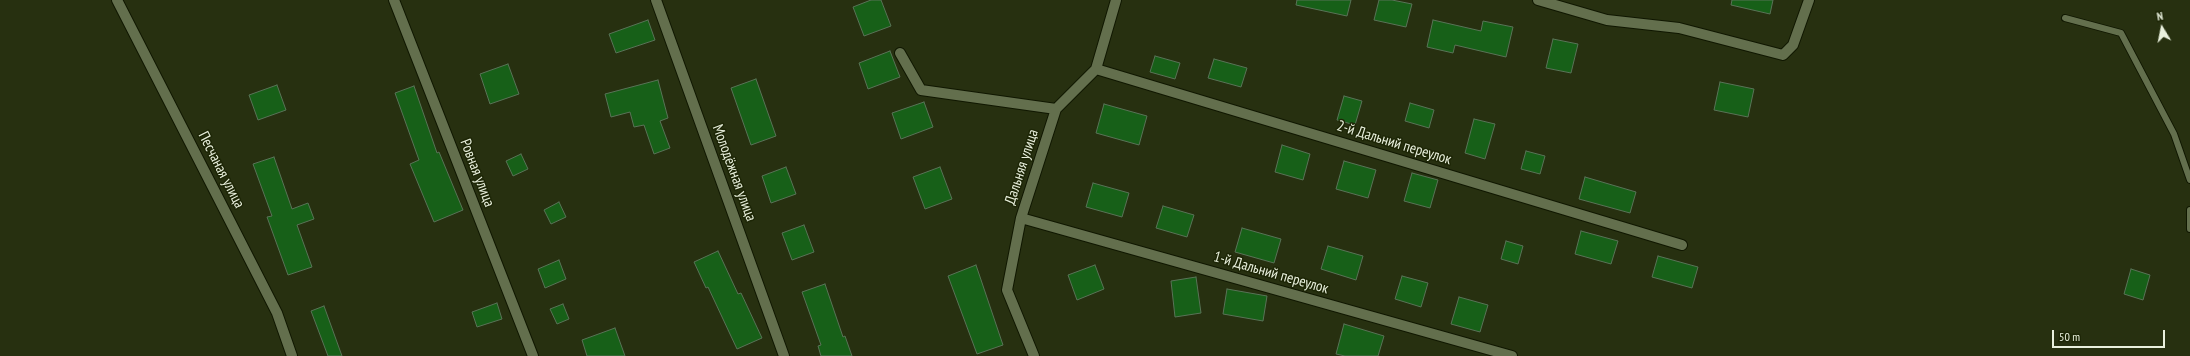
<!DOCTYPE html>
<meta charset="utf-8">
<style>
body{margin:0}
#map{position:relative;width:2190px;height:356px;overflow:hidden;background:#273010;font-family:"PT Sans Narrow",sans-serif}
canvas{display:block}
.north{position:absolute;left:2142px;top:8px;width:40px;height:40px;-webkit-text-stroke:3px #1d2606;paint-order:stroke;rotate:350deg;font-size:11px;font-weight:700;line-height:16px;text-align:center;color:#e9f0dd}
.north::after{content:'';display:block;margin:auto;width:14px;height:18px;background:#e9f0dd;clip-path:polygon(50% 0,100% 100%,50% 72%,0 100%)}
.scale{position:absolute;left:2052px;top:330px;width:113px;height:18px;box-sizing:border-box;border:2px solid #e9f0dd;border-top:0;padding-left:5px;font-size:12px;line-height:14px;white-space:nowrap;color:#e9f0dd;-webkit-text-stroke:3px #1d2606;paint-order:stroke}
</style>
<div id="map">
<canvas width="2190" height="356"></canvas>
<div class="north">N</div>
<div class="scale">50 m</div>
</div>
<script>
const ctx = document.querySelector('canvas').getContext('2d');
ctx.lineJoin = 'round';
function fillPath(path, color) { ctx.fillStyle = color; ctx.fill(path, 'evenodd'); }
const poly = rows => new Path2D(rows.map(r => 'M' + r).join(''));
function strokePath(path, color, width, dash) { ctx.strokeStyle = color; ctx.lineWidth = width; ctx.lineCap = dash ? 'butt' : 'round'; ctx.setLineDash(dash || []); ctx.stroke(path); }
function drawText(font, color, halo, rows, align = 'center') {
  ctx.font = font + ' "PT Sans Narrow",sans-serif'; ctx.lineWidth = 3; ctx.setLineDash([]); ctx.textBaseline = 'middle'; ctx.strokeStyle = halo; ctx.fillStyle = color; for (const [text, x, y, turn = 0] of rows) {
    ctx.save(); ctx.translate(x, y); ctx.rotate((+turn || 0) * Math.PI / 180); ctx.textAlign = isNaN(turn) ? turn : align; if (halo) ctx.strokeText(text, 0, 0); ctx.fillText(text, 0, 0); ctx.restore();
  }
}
const building = poly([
 [871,0,881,0,891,26,864,36,853,7,871,0],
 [1297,0,1351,0,1347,16,1296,5,1297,0],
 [1379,0,1392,0,1412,4,1406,27,1374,20,1379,0],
 [1732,0,1773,0,1770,14,1731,5,1732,0],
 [648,20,655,40,616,53,609,34,648,20],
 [1433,20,1481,31,1483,21,1513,27,1506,57,1455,45,1453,53,1427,47,1433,20],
 [1553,39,1578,44,1571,73,1546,68,1553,39],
 [890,51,900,77,868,89,859,63,890,51],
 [1155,56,1180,63,1175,79,1150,72,1155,56],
 [1214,59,1247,68,1241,87,1208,78,1214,59],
 [508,64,519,94,490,104,480,74,508,64],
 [756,79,776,136,751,145,731,88,756,79],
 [658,80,668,118,660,121,670,148,654,154,644,125,634,127,630,112,611,117,605,94,658,80],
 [1720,82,1754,89,1748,117,1714,110,1720,82],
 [277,85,286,110,258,120,249,95,277,85],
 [414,86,437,153,439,152,463,210,434,222,410,164,419,160,395,93,414,86],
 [1344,96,1362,101,1355,125,1337,120,1344,96],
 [924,102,933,127,901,139,892,113,924,102],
 [1410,103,1434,110,1429,128,1405,121,1410,103],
 [1104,104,1147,116,1139,145,1096,133,1104,104],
 [1474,119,1495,124,1485,159,1465,153,1474,119],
 [1282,145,1310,154,1303,180,1275,172,1282,145],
 [1526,151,1545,156,1540,174,1521,169,1526,151],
 [521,154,528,169,513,176,506,161,521,154],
 [274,157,292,209,308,203,314,219,297,225,312,267,288,275,267,217,272,216,253,164,274,157],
 [1344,161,1376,170,1368,198,1336,189,1344,161],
 [786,167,796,194,771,203,762,176,786,167],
 [940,167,952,199,925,209,913,177,940,167],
 [1412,173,1438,180,1430,208,1404,201,1412,173],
 [1585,177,1636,192,1630,213,1579,199,1585,177],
 [1093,183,1129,193,1122,217,1086,207,1093,183],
 [559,202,566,217,551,224,544,210,559,202],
 [1163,206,1194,215,1187,237,1156,228,1163,206],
 [804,225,814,252,792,260,782,233,804,225],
 [1242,228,1281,239,1274,263,1235,252,1242,228],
 [1581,231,1618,241,1611,264,1575,254,1581,231],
 [1506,241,1523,246,1518,264,1501,259,1506,241],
 [1328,246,1363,256,1356,280,1321,269,1328,246],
 [718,251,738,294,741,293,762,338,737,349,708,287,706,288,694,262,718,251],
 [1658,256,1698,267,1692,288,1652,277,1658,256],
 [559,260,566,279,545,288,538,269,559,260],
 [976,265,1003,345,977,354,948,276,976,265],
 [1095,265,1104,289,1077,300,1068,275,1095,265],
 [2131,269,2150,275,2143,300,2124,294,2131,269],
 [1402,276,1428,283,1421,307,1395,299,1402,276],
 [1196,277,1201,313,1175,317,1171,281,1196,277],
 [825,284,843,337,845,336,852,356,821,356,818,346,821,345,802,292,825,284],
 [1227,289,1267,296,1263,321,1223,314,1227,289],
 [1459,297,1488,305,1480,332,1451,324,1459,297],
 [497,303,502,319,477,327,472,312,497,303],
 [563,304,569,319,557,324,550,309,563,304],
 [324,306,342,356,328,356,311,311,324,306],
 [1344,324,1384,336,1378,356,1345,356,1336,354,1344,324],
 [615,328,625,356,587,356,582,340,615,328]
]);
fillPath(building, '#176018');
strokePath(building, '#597357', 1);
const service = poly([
 [2065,18,2121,33,2174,134,2190,180],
 [2190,210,2190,229]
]);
const minor = poly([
 [394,0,533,356],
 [656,0,784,356],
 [1538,0,1607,20,1679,28,1783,55,1793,45,1809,0],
 [900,53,921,90,1056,109],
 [1096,69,1682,245],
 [1021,218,1512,356],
 [1034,356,1007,290,1021,218,1056,109,1096,69,1116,0]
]);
const tertiary = poly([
 [117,0,277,313,292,356]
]);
strokePath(service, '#101700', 8);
strokePath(minor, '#101700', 12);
strokePath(tertiary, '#101700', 12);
strokePath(service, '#636f4d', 6);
strokePath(minor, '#636f4d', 10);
strokePath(tertiary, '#636f4d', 10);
drawText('15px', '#e9f0dd', '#1d2606', [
 ["2-й Дальний переулок",1394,143,17],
 ["Дальняя улица",1022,167,-72],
 ["Песчаная улица",221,170,63],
 ["Ровная улица",477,173,69],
 ["Молодёжная улица",734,173,70],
 ["1-й Дальний переулок",1271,273,16]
]);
</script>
